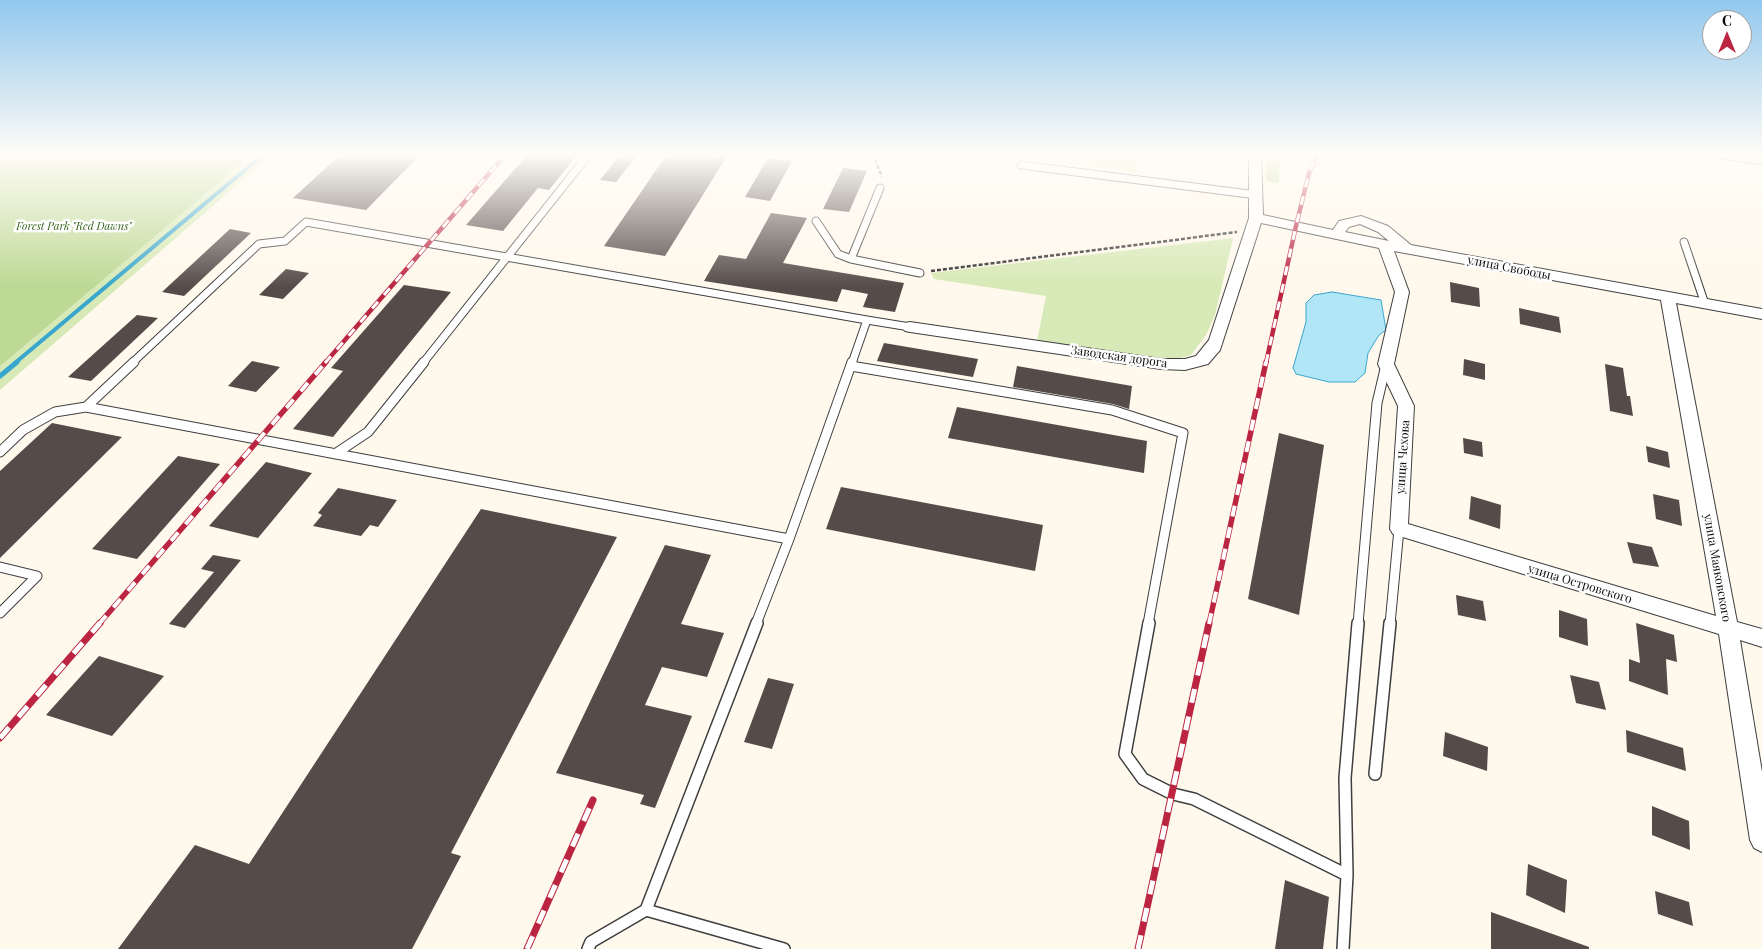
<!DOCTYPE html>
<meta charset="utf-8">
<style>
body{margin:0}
#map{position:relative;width:1762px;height:949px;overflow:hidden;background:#fff8ec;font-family:"Playfair Display",serif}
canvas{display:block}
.north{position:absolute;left:1702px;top:10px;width:50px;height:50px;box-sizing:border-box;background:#fff;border:1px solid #9e9e9e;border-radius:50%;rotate:0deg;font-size:14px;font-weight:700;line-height:20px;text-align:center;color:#0c0c0c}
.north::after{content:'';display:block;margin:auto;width:18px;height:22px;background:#bc2541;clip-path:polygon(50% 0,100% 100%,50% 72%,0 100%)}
</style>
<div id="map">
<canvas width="1762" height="949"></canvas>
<div class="north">С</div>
</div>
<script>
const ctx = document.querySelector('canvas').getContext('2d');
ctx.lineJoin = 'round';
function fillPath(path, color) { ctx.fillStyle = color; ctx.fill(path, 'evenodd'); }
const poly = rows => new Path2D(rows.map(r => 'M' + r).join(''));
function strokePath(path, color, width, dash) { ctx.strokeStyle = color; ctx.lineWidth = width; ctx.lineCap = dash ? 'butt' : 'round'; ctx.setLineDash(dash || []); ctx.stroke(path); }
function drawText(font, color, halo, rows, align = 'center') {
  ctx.font = font + ' "Playfair Display",serif'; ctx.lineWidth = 5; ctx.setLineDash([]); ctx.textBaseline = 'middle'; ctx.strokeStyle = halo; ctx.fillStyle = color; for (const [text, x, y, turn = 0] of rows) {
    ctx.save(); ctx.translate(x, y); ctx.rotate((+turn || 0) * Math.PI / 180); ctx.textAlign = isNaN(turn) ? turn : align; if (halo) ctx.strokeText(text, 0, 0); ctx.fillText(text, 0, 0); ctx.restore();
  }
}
fillPath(poly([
 [0,154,273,154,0,390],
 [1052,154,1138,154,1136,172,1051,161],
 [1233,238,1215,315,1206,335,1191,355,1177,359,1159,360,1037,341,1046,296,934,279,931,273]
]), '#d7e9b6');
fillPath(poly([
 [0,154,253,154,0,366],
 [1265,154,1280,154,1279,183,1266,181]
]), '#bdd995');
const water = poly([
 [1332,292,1381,300,1386,330,1379,335,1368,353,1365,373,1355,382,1329,382,1296,374,1293,368,1306,322,1306,303,1314,295,1332,292]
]);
fillPath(water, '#b1e6f6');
strokePath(water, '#38a6cd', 1);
strokePath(poly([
 [15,363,264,154]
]), '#38a6cd', 4);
strokePath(poly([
 [0,376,17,362]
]), '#38a6cd', 5);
fillPath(poly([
 [341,154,421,154,366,210,293,198],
 [528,154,578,154,549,190,538,188,503,231,466,225],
 [621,154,638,154,616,182,600,180],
 [667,154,727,156,665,256,604,246],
 [768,158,792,161,770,201,745,197],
 [843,168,867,171,849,212,823,209],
 [771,213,807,218,783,263,904,283,895,312,863,307,868,294,842,289,837,302,704,281,719,255,746,259],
 [230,229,251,233,184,296,162,292],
 [286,269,309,273,283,299,259,295],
 [1450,282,1479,288,1480,307,1451,302],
 [404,285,451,292,333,437,293,429,343,371,331,368],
 [1519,308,1559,317,1561,333,1520,324],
 [137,315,158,318,91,381,68,377],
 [884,343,978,359,973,377,877,361],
 [1464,359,1485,364,1485,380,1463,375],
 [252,361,280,367,256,392,228,386],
 [1605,364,1623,368,1627,396,1630,396,1633,416,1610,411],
 [1017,366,1132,386,1129,409,1113,404,1013,387],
 [957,407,1147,441,1144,473,948,438],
 [52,423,122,437,0,558,0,471],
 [1279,433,1324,445,1299,615,1248,599],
 [1463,438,1482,442,1483,457,1464,453],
 [1646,446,1668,452,1670,468,1648,462],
 [178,456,220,464,137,559,92,549],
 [266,462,312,473,258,538,209,526],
 [841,487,1043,525,1035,571,826,529],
 [338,488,397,500,378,527,370,525,361,536,313,526,322,515,318,513],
 [1653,494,1679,500,1682,526,1656,519],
 [1471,496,1501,505,1500,529,1469,519],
 [481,509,617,537,451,853,461,856,412,949,118,949,195,845,249,864],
 [1627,542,1652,547,1659,567,1633,563],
 [665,545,711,555,681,624,724,633,707,677,662,667,645,705,692,716,655,808,640,804,644,795,556,773],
 [213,555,241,560,185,628,169,624,214,572,201,569],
 [1456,595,1483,601,1486,621,1458,615],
 [1559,610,1587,619,1588,646,1559,637],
 [1636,623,1674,635,1677,662,1666,659,1668,695,1629,681,1629,659,1640,663],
 [99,656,164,676,112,736,46,715],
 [1570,675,1599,682,1606,710,1576,703],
 [768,678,794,684,772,749,744,742],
 [1626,730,1683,748,1686,771,1627,752],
 [1445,732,1488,747,1487,771,1443,756],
 [1652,806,1689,821,1690,850,1652,835],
 [1528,864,1567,880,1565,913,1526,895],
 [1285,880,1329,897,1323,949,1275,949],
 [1655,891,1689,902,1693,926,1658,914],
 [1491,912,1589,947,1589,949,1491,949]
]), '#554c49');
const serviceFar2 = poly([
 [1021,165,1257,195],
 [816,221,838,254,851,259,920,273],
 [1684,242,1705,304],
 [851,259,880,188],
 [867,320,910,327],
 [132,363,259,244,285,241,306,222,867,320,852,363],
 [423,363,589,154]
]);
const serviceFar1 = poly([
 [134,362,86,407,789,539,852,362],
 [851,366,1112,410,1183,433,1148,624],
 [0,452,23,430,55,412,86,407],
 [335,454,368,432,424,362],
 [0,567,37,576,0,613],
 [756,624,789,539],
 [1358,624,1377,403,1386,365],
 [1390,624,1399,529]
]);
const service = poly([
 [1149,623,1125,754,1143,779,1173,794,1194,799,1347,875,1343,949],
 [1375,774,1390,623],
 [1347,875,1345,778,1358,623],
 [646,910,784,949],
 [588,949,591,942,646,910,757,623]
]);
const minor = poly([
 [1249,154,1261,154,1263,215,1333,230,1339,221,1361,216,1388,226,1411,245,1762,309,1762,319,1676,303,1737,622,1762,629,1762,647,1740,640,1762,772,1762,852,1754,848,1750,840,1719,634,1393,534,1390,529,1398,406,1378,364,1395,292,1379,248,1261,223,1220,350,1208,364,1185,370,1161,369,910,332,905,331,902,327,905,323,910,322,1161,359,1185,359,1196,356,1209,340,1249,218,1249,154],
 [1360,224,1378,232,1389,241,1345,232,1349,227,1360,224],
 [1394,251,1661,300,1716,616,1408,524,1414,406,1394,364,1409,292,1394,251],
 [1710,154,1762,156,1762,164,1716,158,1710,154]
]);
strokePath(serviceFar2, '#3f3f3f', 9);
strokePath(serviceFar1, '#3f3f3f', 11);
strokePath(service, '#3f3f3f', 14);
strokePath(minor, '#3f3f3f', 2);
strokePath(poly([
 [873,154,882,177],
 [931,271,1237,232]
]), '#2e2e2e', 2.5, [4, 2]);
strokePath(serviceFar2, '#fff', 7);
strokePath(serviceFar1, '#fff', 9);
strokePath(service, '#fff', 11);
fillPath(minor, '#fff');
const railFar2 = poly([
 [325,363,506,154],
 [1266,363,1296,226,1309,173,1317,154]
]);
const railFar1 = poly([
 [99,624,326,362],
 [1209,624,1266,362]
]);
const rail = poly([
 [0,738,100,623],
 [527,949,593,800],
 [1138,949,1209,623]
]);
strokePath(railFar2, '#bc2541', 4.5);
strokePath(railFar1, '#bc2541', 5.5);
strokePath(rail, '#bc2541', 7);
strokePath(railFar2, '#fff', 3, [9]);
strokePath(railFar1, '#fff', 4, [11]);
strokePath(rail, '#fff', 5, [14]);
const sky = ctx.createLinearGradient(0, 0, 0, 287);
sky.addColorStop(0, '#92c8ee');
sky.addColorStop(0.54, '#fffcf6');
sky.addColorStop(1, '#fffcf600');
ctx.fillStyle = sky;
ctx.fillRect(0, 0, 1762, 287);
drawText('italic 11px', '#36641d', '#fff', [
 ["Forest Park \"Red Dawns\"",74,227]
]);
drawText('12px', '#0c0c0c', '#fff', [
 ["улица Свободы",1509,268,11],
 ["Заводская дорога",1119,357,8],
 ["улица Чехова",1403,457,-86],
 ["улица Маяковского",1717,568,80],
 ["улица Островского",1580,584,17]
]);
</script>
